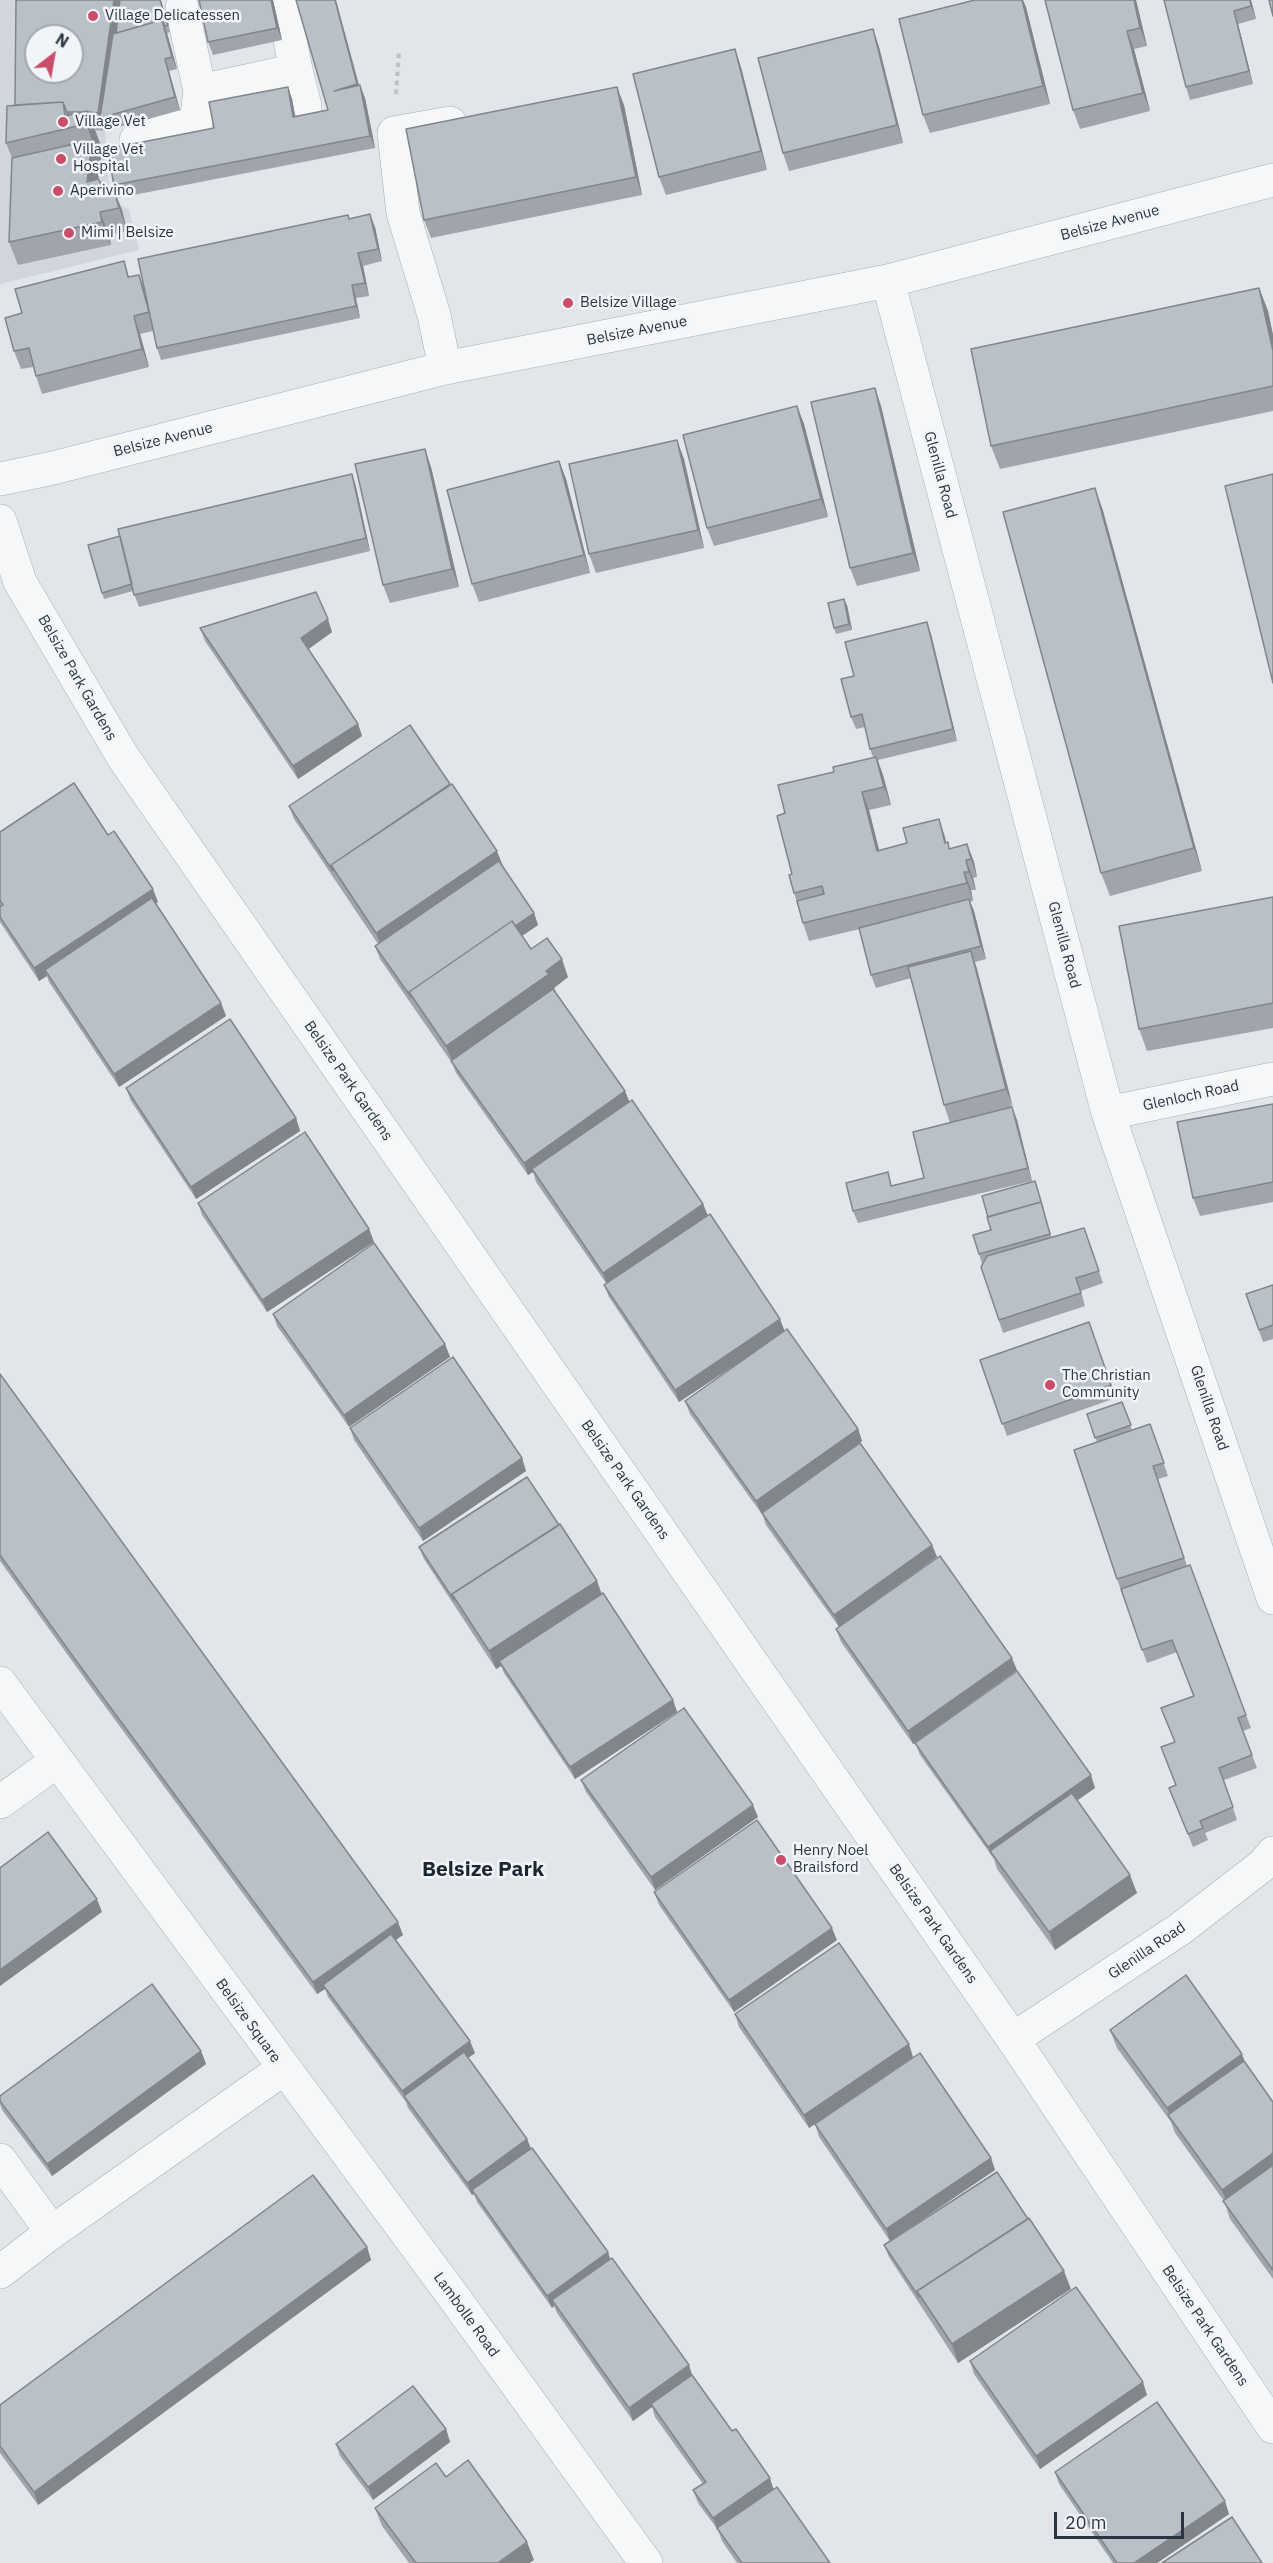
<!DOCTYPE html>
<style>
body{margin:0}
#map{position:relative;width:1273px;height:2563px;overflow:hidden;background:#e2e6ea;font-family:"IBM Plex Sans",sans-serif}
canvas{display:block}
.north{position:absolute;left:24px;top:24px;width:60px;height:60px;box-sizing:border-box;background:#f2f5f8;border:2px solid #a2a8af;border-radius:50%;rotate:31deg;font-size:16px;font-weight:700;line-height:24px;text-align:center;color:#2b3542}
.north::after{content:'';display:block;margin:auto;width:21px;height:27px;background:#ca4d6a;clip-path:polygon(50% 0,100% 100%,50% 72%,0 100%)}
.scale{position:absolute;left:1054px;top:2512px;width:130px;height:27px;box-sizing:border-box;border:3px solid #2b3542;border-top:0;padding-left:8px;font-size:18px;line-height:21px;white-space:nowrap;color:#2b3542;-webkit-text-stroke:4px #f2f5f8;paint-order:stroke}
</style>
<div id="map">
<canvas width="1273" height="2563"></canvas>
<div class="north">N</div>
<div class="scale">20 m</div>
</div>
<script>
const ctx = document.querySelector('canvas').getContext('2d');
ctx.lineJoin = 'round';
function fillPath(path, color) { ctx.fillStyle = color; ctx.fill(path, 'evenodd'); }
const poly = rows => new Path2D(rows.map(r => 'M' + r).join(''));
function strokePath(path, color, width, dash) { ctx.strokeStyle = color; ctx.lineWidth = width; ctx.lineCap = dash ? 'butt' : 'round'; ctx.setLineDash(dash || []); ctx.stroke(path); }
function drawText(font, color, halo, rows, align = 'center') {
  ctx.font = font + ' "IBM Plex Sans",sans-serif'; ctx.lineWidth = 5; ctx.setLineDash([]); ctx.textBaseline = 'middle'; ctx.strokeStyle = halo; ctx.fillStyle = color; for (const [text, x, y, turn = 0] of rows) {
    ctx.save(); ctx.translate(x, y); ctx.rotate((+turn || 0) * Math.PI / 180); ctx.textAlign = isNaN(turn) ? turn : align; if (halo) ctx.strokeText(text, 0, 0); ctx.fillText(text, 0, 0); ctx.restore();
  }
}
fillPath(poly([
 [0,0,141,0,107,110,105,131,110,199,129,210,139,250,0,284],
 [36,36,72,36,72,72,36,72]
]), '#d1d5dc');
const minor = poly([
 [182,8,200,91,296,70,282,0],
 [296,70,305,106],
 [136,140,196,123,200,91],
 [888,281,1108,1113,1273,1598],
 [445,368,434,315,403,213,394,133,450,123],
 [0,479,53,468,445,368,888,281,1273,180],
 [0,521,20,582,123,757,1013,2039,1273,2427],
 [1108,1113,1273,1079],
 [0,1683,450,2292,646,2563],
 [0,1802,57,1761],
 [1013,2039,1180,1929,1263,1865,1273,1853],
 [0,2160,52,2232,283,2069],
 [0,2272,52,2232]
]);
strokePath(minor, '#a7adb4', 34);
strokePath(poly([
 [396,94,399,52]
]), '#bcc1c6', 4, [4.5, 4.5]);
strokePath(minor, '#f5f7f9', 33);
fillPath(poly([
 [161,0,170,32,167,33,177,69,169,71,180,110,105,131,95,130,102,149,98,179,122,210,127,231,109,235,111,245,18,265,9,242,12,158,6,143,15,105],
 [199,0,273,0,282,40,213,55,208,42],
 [296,0,359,86,365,98,375,148,118,198,114,185,288,87,292,99,295,116,328,110],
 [1136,0,1147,46,1134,49,1150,111,1080,129,1073,110],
 [1164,0,1251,0,1256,19,1238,24,1253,84,1190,100,1186,87],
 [1026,7,1050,104,930,133,923,115],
 [873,29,879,47,903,143,789,171,783,153],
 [741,67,767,170,666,195,659,177],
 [624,105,642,195,431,238,424,220],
 [348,215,350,219,375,227,382,261,363,266,369,296,356,298,360,318,161,360,157,348,153,331,140,334,149,367,42,394,33,367,21,369,14,351,22,313,124,261,129,277,139,275,144,287],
 [1259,288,1268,311,1273,335,1273,411,1000,469,991,446],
 [875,388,881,406,920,571,857,586,850,568],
 [797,406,804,424,828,517,714,546,707,528],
 [684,459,704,548,596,573,589,554],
 [559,461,566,479,590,573,479,602,472,584],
 [431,467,459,587,390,603,383,585],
 [352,474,356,487,370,551,139,607,133,591,104,599,102,593],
 [1095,488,1103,511,1202,871,1110,896,1101,873],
 [847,605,852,630,836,634,834,628],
 [200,628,332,632,308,649,358,724,362,736,298,779,205,641],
 [931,634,957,741,878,760,883,775,891,805,869,810,879,851,907,843,939,819,946,843,950,849,967,844,974,862,977,877,973,878,976,890,971,890,973,901,970,902,974,911,986,959,975,962,1012,1107,1017,1120,1032,1181,858,1223,853,1211,893,1186,924,1178,950,1123,944,1105,911,978,876,988,871,975,860,929,809,941,803,923,794,893,785,813,834,772,873,757,870,749,865,727,856,729,851,717,854,676],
 [289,806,503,868,534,913,538,925,522,936,531,949,568,977,554,988,555,992,625,1091,629,1102,703,1204,708,1216,784,1331,858,1429,862,1441,860,1443,932,1545,937,1557,839,1627,766,1525,762,1513,761,1513,690,1414,685,1401,749,1356,679,1402,609,1297,604,1285,606,1283,536,1182,533,1172,528,1175,456,1073,452,1063,380,959,375,946,378,944,294,819],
 [0,832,108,835,158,902,155,904,221,1003,226,1016,119,1087,49,982,47,976,39,981,0,922],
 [1273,897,1273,1028,1147,1051,1139,1029],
 [126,1088,296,1118,300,1131,196,1199,131,1101],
 [1273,1104,1273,1202,1200,1216,1193,1198],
 [1037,1187,1052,1238,1084,1228,1103,1283,1081,1291,1085,1306,1003,1333,981,1267,982,1264,979,1254,991,1230],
 [198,1203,369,1229,374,1242,267,1312,202,1215],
 [1273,1285,1273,1339,1263,1342,1246,1294],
 [273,1314,445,1344,450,1357,349,1427,277,1326],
 [1089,1322,1116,1398,1007,1436,980,1360],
 [0,1374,403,1935,395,1940,475,2053,468,2058,527,2139,531,2149,608,2252,610,2259,689,2365,692,2375,774,2489,830,2563,737,2563,722,2541,718,2530,698,2503,693,2490,703,2484,655,2417,652,2407,633,2421,557,2313,554,2306,552,2308,477,2202,474,2194,472,2195,408,2108,406,2102,328,1997,325,1989,317,1994,93,1690,0,1561],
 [1122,1402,1132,1430,1150,1424,1168,1476,1158,1479,1187,1566,1190,1565,1251,1728,1243,1731,1257,1768,1224,1780,1237,1820,1205,1833,1208,1840,1193,1847,1169,1788,1176,1785,1161,1747,1175,1742,1161,1708,1193,1696,1177,1652,1147,1663,1117,1579,1097,1442,1087,1414],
 [350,1428,522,1458,526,1471,423,1541,354,1440],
 [419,1547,602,1594,673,1700,677,1712,575,1779,504,1673,501,1666,496,1669,424,1559],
 [836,1629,1017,1670,913,1744,841,1642],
 [915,1743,1095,1788,1077,1800,1137,1893,1055,1950,997,1869,994,1859,920,1755],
 [581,1780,758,1817,655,1890,586,1792],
 [654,1892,837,1940,734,2012,659,1905],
 [735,2014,913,2057,809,2128,739,2027],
 [1110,2030,1246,2063,1273,2102,1273,2279,1230,2219,1224,2201,1175,2133,1171,2122,1117,2048],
 [201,2051,206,2064,52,2176,2,2110,0,2104,0,2096],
 [815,2124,991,2158,995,2170,896,2237,1071,2289,958,2363,889,2257,884,2245,890,2241,819,2137],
 [367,2247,371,2260,38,2505,0,2453,0,2405],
 [970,2361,1147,2395,1040,2469,974,2374],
 [446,2429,450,2442,373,2500,340,2456,336,2444],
 [1055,2472,1229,2514,1157,2563,1113,2563,1059,2484],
 [446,2477,534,2560,529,2563,409,2563,382,2526,375,2508]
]), '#a0a5ab');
fillPath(poly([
 [114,0,125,0,100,118,98,113],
 [271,0,273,0,282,40,277,28],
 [335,0,336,0,362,96,357,84],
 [1022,0,1023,0,1026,7,1050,104,1043,86],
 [1134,0,1136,0,1147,46,1140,28],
 [1250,0,1251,0,1256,19,1251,6],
 [1234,11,1238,24,1253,84,1249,71],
 [162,20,167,33,177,69,172,57],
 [873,29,879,47,903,143,897,125],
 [1127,31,1134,49,1150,111,1143,93],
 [735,49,741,67,767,170,761,151],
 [165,59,169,71,180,110,175,97],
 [360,85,365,98,375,148,370,136],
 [288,87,292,99,298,129,293,117],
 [617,87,624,105,642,195,636,177],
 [88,111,102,149,95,205,87,182,92,140,86,124],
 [113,187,122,210,127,231,119,208],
 [100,212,109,235,111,245,102,222],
 [370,214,375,227,382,261,378,249],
 [358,253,363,266,369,296,365,283],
 [352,285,356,298,360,318,356,306],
 [1259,288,1268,311,1273,335,1273,351],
 [134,316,140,334,149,367,142,349],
 [875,388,881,406,920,571,913,553],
 [797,406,804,424,828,517,821,499],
 [677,440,684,459,704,548,698,530],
 [425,449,431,467,459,587,452,569],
 [559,461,566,479,590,573,584,555],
 [352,474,356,487,370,551,366,538],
 [1095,488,1103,511,1202,871,1194,848],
 [844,599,847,605,852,630,849,624],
 [328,619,332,632,306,651,301,638],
 [927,622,931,634,957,741,953,729],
 [358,724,362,736,298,779,293,766],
 [876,757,883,775,891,805,884,787],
 [862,792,869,810,884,869,877,851],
 [939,819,945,837,951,862,945,843],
 [967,844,974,862,977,877,971,859],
 [497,851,504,869,383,951,376,933],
 [966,860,973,878,976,890,969,872],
 [964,872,971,890,973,901,967,883],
 [153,889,158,902,48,975,45,970,47,976,39,981,34,968],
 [969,899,974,911,986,959,981,946],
 [534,913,538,925,419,1007,412,996],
 [971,951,977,969,1013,1107,1006,1089],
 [562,959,568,977,554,988,556,992,452,1061,446,1046],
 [221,1003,226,1016,119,1087,114,1074],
 [625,1091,630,1103,532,1169,533,1172,528,1175,524,1163],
 [1012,1107,1017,1120,1032,1181,1028,1168],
 [296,1118,300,1131,196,1199,191,1187],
 [703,1204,708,1216,607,1285,603,1273],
 [369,1229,374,1242,267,1312,262,1300],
 [780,1319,785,1332,679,1402,675,1390],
 [445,1344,450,1357,349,1427,344,1415],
 [858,1429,862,1441,761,1513,756,1501],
 [522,1458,526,1471,423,1541,419,1528],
 [932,1545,937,1557,839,1627,834,1615],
 [597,1581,604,1600,499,1661,501,1666,496,1669,489,1651],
 [1012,1658,1017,1670,913,1744,908,1731],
 [673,1700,677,1712,575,1779,570,1767],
 [1091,1775,1095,1788,996,1858,990,1851,993,1860,988,1847],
 [753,1805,758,1817,655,1890,651,1877],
 [1130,1875,1137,1893,1055,1950,1049,1932],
 [97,1899,102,1912,0,1986,0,1970],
 [398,1922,403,1935,326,1988,323,1985,325,1989,317,1994,313,1982],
 [832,1928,837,1940,734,2012,729,2000],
 [470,2041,475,2053,408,2102,405,2097,402,2091],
 [909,2044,913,2057,809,2128,804,2115],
 [201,2051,206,2064,52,2176,47,2164],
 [1242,2054,1249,2072,1171,2119,1167,2108],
 [527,2139,532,2151,472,2190,474,2194,472,2195,467,2183],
 [1273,2153,1273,2176,1229,2208,1222,2190],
 [991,2158,995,2170,890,2241,886,2229],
 [367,2247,371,2260,38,2505,34,2492],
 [608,2252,612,2265,552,2300,554,2306,552,2308,547,2296],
 [1064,2271,1071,2289,958,2363,952,2344],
 [689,2365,693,2378,651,2404,652,2407,633,2421,629,2408],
 [1143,2382,1147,2395,1040,2469,1036,2456],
 [446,2429,450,2442,373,2500,368,2487],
 [770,2478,774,2491,717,2530,713,2518],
 [1225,2501,1229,2514,1157,2563,1134,2563],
 [527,2542,534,2560,529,2563,499,2563]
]), '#82868b');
const building = poly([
 [16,0,114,0,98,113,88,112,88,111,82,112,68,112,69,115,68,115,63,102,15,105,16,0],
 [36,36,72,36,72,72,36,72,36,36],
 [120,0,160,0,168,25,165,26,162,20,116,33,120,0],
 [199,0,271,0,277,28,208,42,199,0],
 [296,0,335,0,357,84,334,91,360,85,370,136,114,185,107,149,214,128,209,102,288,87,293,117,328,110,296,0],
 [975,0,1022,0,1043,86,923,115,899,19,975,0],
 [1045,0,1134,0,1140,28,1127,31,1143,93,1073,110,1045,0],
 [1164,0,1250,0,1251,6,1234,11,1249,71,1186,87,1164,0],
 [1269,0,1273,0,1273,16,1269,0],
 [162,20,172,57,165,59,175,97,100,118,113,34,162,20],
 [873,29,897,125,783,153,758,58,873,29],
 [735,49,761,151,659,177,633,74,735,49],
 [617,87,636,177,424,220,406,129,617,87],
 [63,102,65,116,88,111,86,124,6,143,7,106,63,102],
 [92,140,87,182,98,179,104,188,113,187,119,208,100,212,102,222,9,242,12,158,92,140],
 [370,214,378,249,358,253,365,283,352,285,356,306,157,348,138,259,348,215,349,219,370,214],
 [124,261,128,277,139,275,149,312,134,316,142,349,36,376,29,348,14,351,5,318,22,313,15,289,124,261],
 [1259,288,1273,351,1273,386,991,446,971,349,1259,288],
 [875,388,913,553,850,568,811,402,875,388],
 [797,406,821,499,707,528,683,435,797,406],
 [677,440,698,530,589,554,569,464,677,440],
 [425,449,452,569,383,585,355,464,425,449],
 [559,461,584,555,472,584,447,490,559,461],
 [352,474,366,538,134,595,118,529,352,474],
 [1273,474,1273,683,1225,486,1273,474],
 [1095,488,1194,848,1101,873,1003,512,1095,488],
 [120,536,132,584,102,593,88,545,120,536],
 [316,592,328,619,301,638,358,724,293,766,200,628,316,592],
 [844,599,849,624,834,628,828,603,844,599],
 [927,622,953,729,870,749,862,714,851,717,841,679,854,676,845,642,927,622],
 [410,725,450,784,331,865,333,871,289,806,410,725],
 [876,757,884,787,862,792,877,851,907,843,903,828,939,819,945,843,948,842,949,849,967,844,971,859,966,860,969,872,964,872,967,883,803,923,797,901,824,894,822,886,794,893,789,875,792,874,777,816,785,813,778,785,834,772,833,767,876,757],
 [74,783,108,835,114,831,153,889,34,968,0,917,0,907,3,905,0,900,0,832,74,783],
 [452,784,497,851,376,933,331,865,452,784],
 [499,861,534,913,515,926,512,921,409,992,411,997,375,946,499,861],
 [1273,897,1273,1003,1139,1029,1119,926,1273,897],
 [152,898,221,1003,114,1074,45,970,152,898],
 [969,899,981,946,871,975,859,928,969,899],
 [512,921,531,949,547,938,562,959,546,971,549,974,446,1046,409,992,512,921],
 [971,951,1006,1089,944,1105,908,967,971,951],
 [553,989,625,1091,524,1163,451,1061,553,989],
 [230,1019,296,1118,191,1187,126,1088,230,1019],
 [632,1100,703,1204,603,1273,532,1169,632,1100],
 [1273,1104,1273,1182,1193,1198,1177,1122,1273,1104],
 [1012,1107,1028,1168,853,1211,846,1183,888,1172,891,1186,924,1178,913,1132,1012,1107],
 [305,1132,369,1229,262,1300,198,1203,305,1132],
 [1035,1181,1043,1208,1041,1202,988,1217,982,1196,1035,1181],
 [1041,1202,1050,1234,979,1254,973,1235,991,1230,987,1217,1041,1202],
 [710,1214,780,1319,675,1390,604,1285,710,1214],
 [1084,1228,1099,1271,1076,1278,1081,1293,999,1320,981,1267,987,1256,1084,1228],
 [374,1243,445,1344,344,1415,273,1314,374,1243],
 [1273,1285,1273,1325,1259,1330,1246,1294,1273,1285],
 [1089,1322,1111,1385,1002,1424,980,1360,1089,1322],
 [787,1329,858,1429,756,1501,685,1401,787,1329],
 [453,1357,522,1458,419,1528,350,1428,453,1357],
 [0,1374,398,1922,313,1982,88,1677,0,1555,0,1374],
 [1122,1402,1131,1425,1095,1438,1087,1414,1122,1402],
 [1150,1424,1164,1463,1153,1466,1184,1558,1117,1579,1074,1450,1150,1424],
 [860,1443,932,1545,834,1615,762,1513,860,1443],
 [527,1477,559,1525,452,1594,454,1600,419,1547,527,1477],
 [560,1524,597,1581,489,1651,452,1594,560,1524],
 [940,1556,1012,1658,908,1731,836,1629,940,1556],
 [1190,1565,1246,1715,1238,1718,1252,1755,1219,1768,1233,1807,1200,1821,1203,1828,1188,1834,1169,1788,1176,1785,1161,1747,1175,1742,1161,1708,1194,1696,1172,1640,1142,1650,1121,1589,1190,1565],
 [603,1593,673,1700,570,1767,499,1661,603,1593],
 [1017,1671,1091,1775,988,1847,915,1743,1017,1671],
 [684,1708,753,1805,651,1877,581,1780,684,1708],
 [1072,1793,1130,1875,1049,1932,990,1851,1072,1793],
 [757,1820,832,1928,729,2000,654,1892,757,1820],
 [48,1832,97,1899,0,1970,0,1868,48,1832],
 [391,1934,470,2041,402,2091,323,1985,391,1934],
 [839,1943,909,2044,804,2115,735,2014,839,1943],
 [1186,1975,1242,2054,1167,2108,1110,2030,1186,1975],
 [152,1984,201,2051,47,2164,0,2101,0,2096,152,1984],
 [464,2052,527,2139,467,2183,404,2096,464,2052],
 [920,2053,991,2158,886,2229,815,2124,920,2053],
 [1244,2061,1273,2102,1273,2153,1222,2190,1168,2115,1244,2061],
 [532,2148,608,2252,547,2296,472,2190,532,2148],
 [1273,2165,1273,2270,1223,2201,1273,2165],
 [997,2172,1028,2219,917,2291,919,2297,884,2245,997,2172],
 [313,2175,367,2247,34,2492,0,2446,0,2405,313,2175],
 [1029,2218,1064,2271,952,2344,917,2291,1029,2218],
 [612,2258,689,2365,629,2408,552,2300,612,2258],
 [1076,2287,1143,2382,1036,2456,970,2361,1076,2287],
 [692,2375,732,2431,736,2429,770,2478,713,2518,693,2490,706,2482,651,2404,692,2375],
 [413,2386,446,2429,368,2487,336,2444,413,2386],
 [1157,2402,1225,2501,1134,2563,1117,2563,1055,2472,1157,2402],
 [468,2460,527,2542,499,2562,500,2563,416,2563,375,2508,436,2463,446,2477,468,2460],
 [777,2487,830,2563,742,2563,717,2528,777,2487],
 [1232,2517,1262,2563,1162,2563,1232,2517]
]);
fillPath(building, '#bac0c7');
strokePath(building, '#82868b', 1.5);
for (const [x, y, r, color] of [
 [93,16,6,"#ca4d6a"],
 [63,122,6,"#ca4d6a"],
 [61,159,6,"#ca4d6a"],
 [58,191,6,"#ca4d6a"],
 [69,233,6,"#ca4d6a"],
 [568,303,6,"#ca4d6a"],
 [1050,1385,6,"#ca4d6a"],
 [781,1860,6,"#ca4d6a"]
]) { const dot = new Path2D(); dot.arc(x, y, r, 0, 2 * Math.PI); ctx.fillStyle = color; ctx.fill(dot); strokePath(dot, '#f2f5f8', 2); }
drawText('15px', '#2b3542', '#f2f5f8', [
 ["Village Delicatessen",105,16],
 ["Village Vet",75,122],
 ["Village Vet",73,150],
 ["Hospital",73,167],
 ["Aperivino",70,191],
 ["Mimi | Belsize",81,233],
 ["Belsize Village",580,303],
 ["The Christian",1062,1376],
 ["Community",1062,1393],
 ["Henry Noel",793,1851],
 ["Brailsford",793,1868]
], 'left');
drawText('15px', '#2b3542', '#f2f5f8', [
 ["Belsize Avenue",1110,223,-15],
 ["Belsize Avenue",637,331,-11],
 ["Belsize Avenue",163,440,-14],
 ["Glenilla Road",940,475,75],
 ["Belsize Park Gardens",77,678,60],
 ["Glenilla Road",1064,945,75],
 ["Belsize Park Gardens",348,1081,55],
 ["Glenloch Road",1191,1096,-12],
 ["Glenilla Road",1209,1408,71],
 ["Belsize Park Gardens",625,1480,55],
 ["Belsize Park Gardens",933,1924,55],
 ["Glenilla Road",1147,1951,-34],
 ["Belsize Square",248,2021,54],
 ["Lambolle Road",466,2315,54],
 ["Belsize Park Gardens",1205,2326,56]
]);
drawText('bold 21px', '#1d2633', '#f2f5f8', [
 ["Belsize Park",483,1870]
]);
</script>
